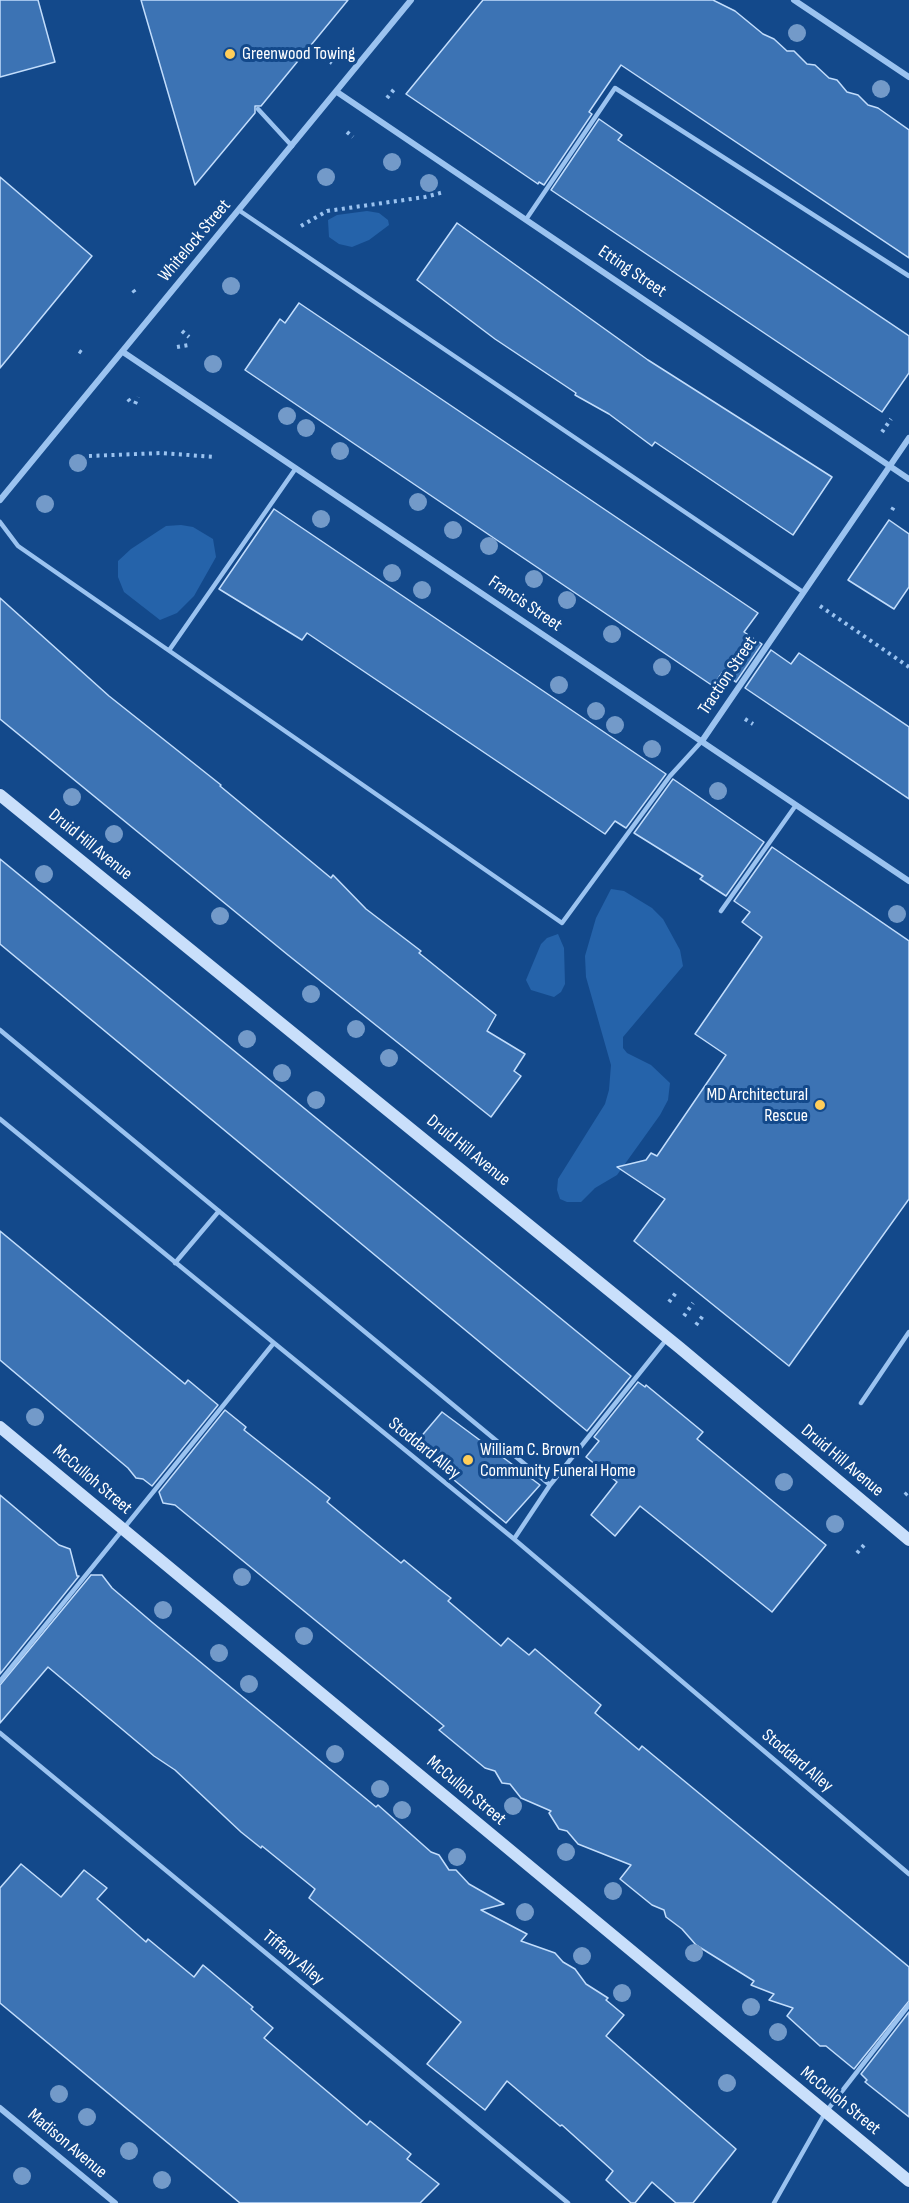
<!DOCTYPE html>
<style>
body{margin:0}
canvas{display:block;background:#13498b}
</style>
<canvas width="909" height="2203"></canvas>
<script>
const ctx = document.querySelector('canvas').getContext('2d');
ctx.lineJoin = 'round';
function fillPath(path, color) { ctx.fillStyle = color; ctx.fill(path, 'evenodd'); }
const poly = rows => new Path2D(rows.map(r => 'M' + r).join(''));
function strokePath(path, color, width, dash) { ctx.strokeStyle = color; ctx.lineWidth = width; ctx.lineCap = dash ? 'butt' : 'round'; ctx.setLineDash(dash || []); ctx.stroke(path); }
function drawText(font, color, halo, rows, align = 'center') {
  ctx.font = font + ' "Sofia Sans Condensed",sans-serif'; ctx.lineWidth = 6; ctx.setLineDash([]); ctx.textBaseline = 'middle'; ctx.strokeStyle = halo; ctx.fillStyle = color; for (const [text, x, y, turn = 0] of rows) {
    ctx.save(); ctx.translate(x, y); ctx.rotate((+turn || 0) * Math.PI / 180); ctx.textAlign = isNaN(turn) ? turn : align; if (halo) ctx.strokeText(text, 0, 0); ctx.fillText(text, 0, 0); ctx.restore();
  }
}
fillPath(poly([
 [367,211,379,213,388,220,389,225,369,240,352,247,339,244,329,237,328,220,337,215],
 [181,525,193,527,213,539,216,557,194,596,177,613,160,620,124,592,118,577,118,561,131,549,166,526],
 [611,889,624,891,652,908,663,919,680,950,683,966,623,1037,623,1048,627,1053,651,1065,670,1083,668,1100,660,1115,617,1175,595,1188,581,1202,567,1202,560,1199,557,1190,558,1179,605,1104,609,1090,611,1065,586,977,585,956,596,918],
 [558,934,564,948,565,984,561,992,554,997,531,990,526,980,541,944,547,938]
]), '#2563aa');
const building = poly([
 [0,0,38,0,55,62,0,77,0,0],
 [141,0,348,0,261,106,255,106,255,113,195,185,141,0],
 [483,0,713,0,735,11,763,34,774,39,787,51,794,51,807,64,815,65,829,78,837,80,847,92,858,95,868,105,878,108,909,130,909,258,621,65,589,112,592,114,544,185,539,182,538,184,406,94,483,0],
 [599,119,622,135,618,140,909,336,909,373,882,412,551,190,599,119],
 [0,177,92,256,0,368,0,177],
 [457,223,648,360,832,477,793,535,655,442,652,446,609,414,575,395,576,393,495,339,417,280,457,223],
 [299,303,758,613,744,632,762,644,736,682,722,673,713,686,245,370,280,319,285,323,299,303],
 [274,509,666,774,626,828,615,821,605,834,307,633,302,640,219,589,274,509],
 [889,520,909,534,909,587,894,609,848,580,889,520],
 [0,598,109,696,221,785,220,786,331,878,333,875,366,909,421,951,419,953,496,1015,487,1031,525,1054,514,1071,521,1076,491,1117,288,955,0,719,0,598],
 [771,650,791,664,799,653,909,727,909,799,745,688,771,650],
 [673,779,764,842,726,896,700,879,703,876,634,833,673,779],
 [772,847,909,941,909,1199,789,1366,634,1241,665,1199,617,1167,646,1160,651,1153,657,1156,726,1055,695,1034,762,937,742,922,750,912,734,901,772,847],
 [0,859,631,1376,587,1431,0,944,0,859],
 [0,1231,185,1384,188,1380,218,1405,152,1486,143,1479,136,1478,128,1468,0,1360,0,1231],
 [638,1382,645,1387,646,1385,703,1432,697,1439,826,1545,772,1612,640,1506,615,1536,591,1515,617,1482,586,1457,599,1441,594,1437,638,1382],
 [225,1410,246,1427,244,1430,330,1498,327,1502,368,1536,401,1563,404,1560,438,1588,451,1598,448,1601,501,1646,508,1638,529,1655,535,1649,601,1705,595,1713,639,1750,642,1746,909,1967,909,2001,854,2069,826,2046,820,2046,787,2016,793,2008,769,2000,774,1994,751,1985,754,1981,696,1945,682,1929,666,1917,664,1910,652,1905,620,1879,631,1865,578,1844,567,1831,559,1829,549,1813,551,1811,521,1798,510,1784,502,1783,495,1771,485,1768,439,1730,444,1726,175,1505,163,1503,159,1492,225,1410],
 [442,1412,540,1485,506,1523,413,1446,442,1412],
 [0,1495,59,1545,70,1549,77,1576,79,1576,0,1674,0,1495],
 [91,1575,102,1575,112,1588,153,1623,376,1807,378,1805,431,1852,439,1855,449,1870,456,1870,469,1884,504,1904,481,1910,527,1934,521,1941,555,1953,563,1962,575,1969,586,1984,608,1998,606,2000,624,2015,606,2036,736,2149,693,2203,676,2203,652,2182,635,2203,631,2203,606,2180,613,2171,562,2125,560,2126,507,2081,485,2110,427,2064,461,2022,309,1898,315,1889,262,1846,261,1848,241,1832,175,1770,154,1756,48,1667,0,1723,0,1685,91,1575],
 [21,1864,61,1897,84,1870,107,1888,97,1899,146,1942,148,1939,194,1977,203,1965,253,2007,251,2009,273,2028,264,2038,367,2125,370,2121,411,2154,407,2159,439,2184,420,2203,240,2203,0,2003,0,1888,21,1864],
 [909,2012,909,2117,865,2082,867,2080,861,2074,909,2012]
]);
fillPath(building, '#3c73b4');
strokePath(building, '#c2ddfc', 1.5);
strokePath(poly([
 [324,58,332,63],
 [387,98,396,87],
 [347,132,353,137],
 [301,226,327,211,425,197,444,192],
 [133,290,136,294],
 [182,331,189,337],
 [177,347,189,345],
 [79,351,82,353],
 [128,399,132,404],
 [135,404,138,397],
 [882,432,891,419],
 [89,456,161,453,215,457],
 [892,510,895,505],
 [820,606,909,667],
 [745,719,753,724],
 [669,1302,678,1290],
 [684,1316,693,1303],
 [696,1325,705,1313],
 [905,1495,909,1491],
 [857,1553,865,1544]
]), '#9bc3f0', 4, [3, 4.5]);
strokePath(poly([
 [258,109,292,146],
 [240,211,803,592],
 [527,218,615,88,909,276],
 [0,522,18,546,562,923,670,776,702,741],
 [170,649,296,468],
 [721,911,796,805],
 [0,1030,550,1485],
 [0,1119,514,1539,909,1874],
 [175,1263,219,1211],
 [861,1403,909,1332],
 [514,1539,550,1485,666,1340],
 [0,1681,273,1344],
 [0,1733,568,2203],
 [774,2203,825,2113,909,2005]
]), '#9bc3f0', 4.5);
strokePath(poly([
 [794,0,909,77],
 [337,92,909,479],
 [123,352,909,881],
 [0,500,411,0],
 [702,741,909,438],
 [0,2108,115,2203]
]), '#9bc3f0', 6);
strokePath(poly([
 [0,795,680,1348,909,1540],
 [0,1427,909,2181]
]), '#c9dffb', 12);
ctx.fillStyle = '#739ac9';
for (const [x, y] of [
 [797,33],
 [881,89],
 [392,162],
 [326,177],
 [429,183],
 [231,286],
 [213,364],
 [287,416],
 [306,428],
 [340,451],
 [78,463],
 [418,502],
 [45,504],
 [321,519],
 [453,530],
 [489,546],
 [392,573],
 [534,579],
 [422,590],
 [567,600],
 [612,634],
 [662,667],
 [559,685],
 [596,711],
 [615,725],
 [652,749],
 [718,791],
 [72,797],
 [114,834],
 [44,874],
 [897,914],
 [220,916],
 [311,994],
 [356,1029],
 [247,1039],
 [389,1058],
 [282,1073],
 [316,1100],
 [35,1417],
 [784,1482],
 [835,1524],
 [242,1577],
 [163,1610],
 [304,1636],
 [219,1653],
 [249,1684],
 [335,1754],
 [380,1789],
 [513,1806],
 [402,1810],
 [566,1852],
 [457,1857],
 [613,1891],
 [525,1912],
 [694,1953],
 [582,1956],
 [622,1993],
 [751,2007],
 [778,2032],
 [727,2083],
 [59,2094],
 [87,2117],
 [129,2151],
 [22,2176],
 [162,2180]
]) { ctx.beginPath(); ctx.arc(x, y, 9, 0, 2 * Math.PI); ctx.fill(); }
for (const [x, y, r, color] of [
 [230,54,6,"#ffce5a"],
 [820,1105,6,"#ffce5a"],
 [468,1460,6,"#ffce5a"]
]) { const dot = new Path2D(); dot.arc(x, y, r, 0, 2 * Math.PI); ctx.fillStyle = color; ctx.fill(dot); strokePath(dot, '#13498b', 2); }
drawText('18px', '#fff', '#13498b', [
 ["Greenwood Towing",242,54],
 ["MD Architectural",808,1095,"right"],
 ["Rescue",808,1116,"right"],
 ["William C. Brown",480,1450],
 ["Community Funeral Home",480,1471]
], 'left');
drawText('18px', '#fff', '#13498b', [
 ["Whitelock Street",195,241,-50],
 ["Etting Street",632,272,34],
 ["Francis Street",525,604,34],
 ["Traction Street",728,676,-56],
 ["Druid Hill Avenue",90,845,39],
 ["Druid Hill Avenue",468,1151,39],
 ["Stoddard Alley",424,1449,39],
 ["Druid Hill Avenue",842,1461,40],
 ["McCulloh Street",92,1480,40],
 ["Stoddard Alley",797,1761,40],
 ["McCulloh Street",466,1791,40],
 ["Tiffany Alley",293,1958,40],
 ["McCulloh Street",840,2101,39],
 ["Madison Avenue",67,2144,40]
]);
</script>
